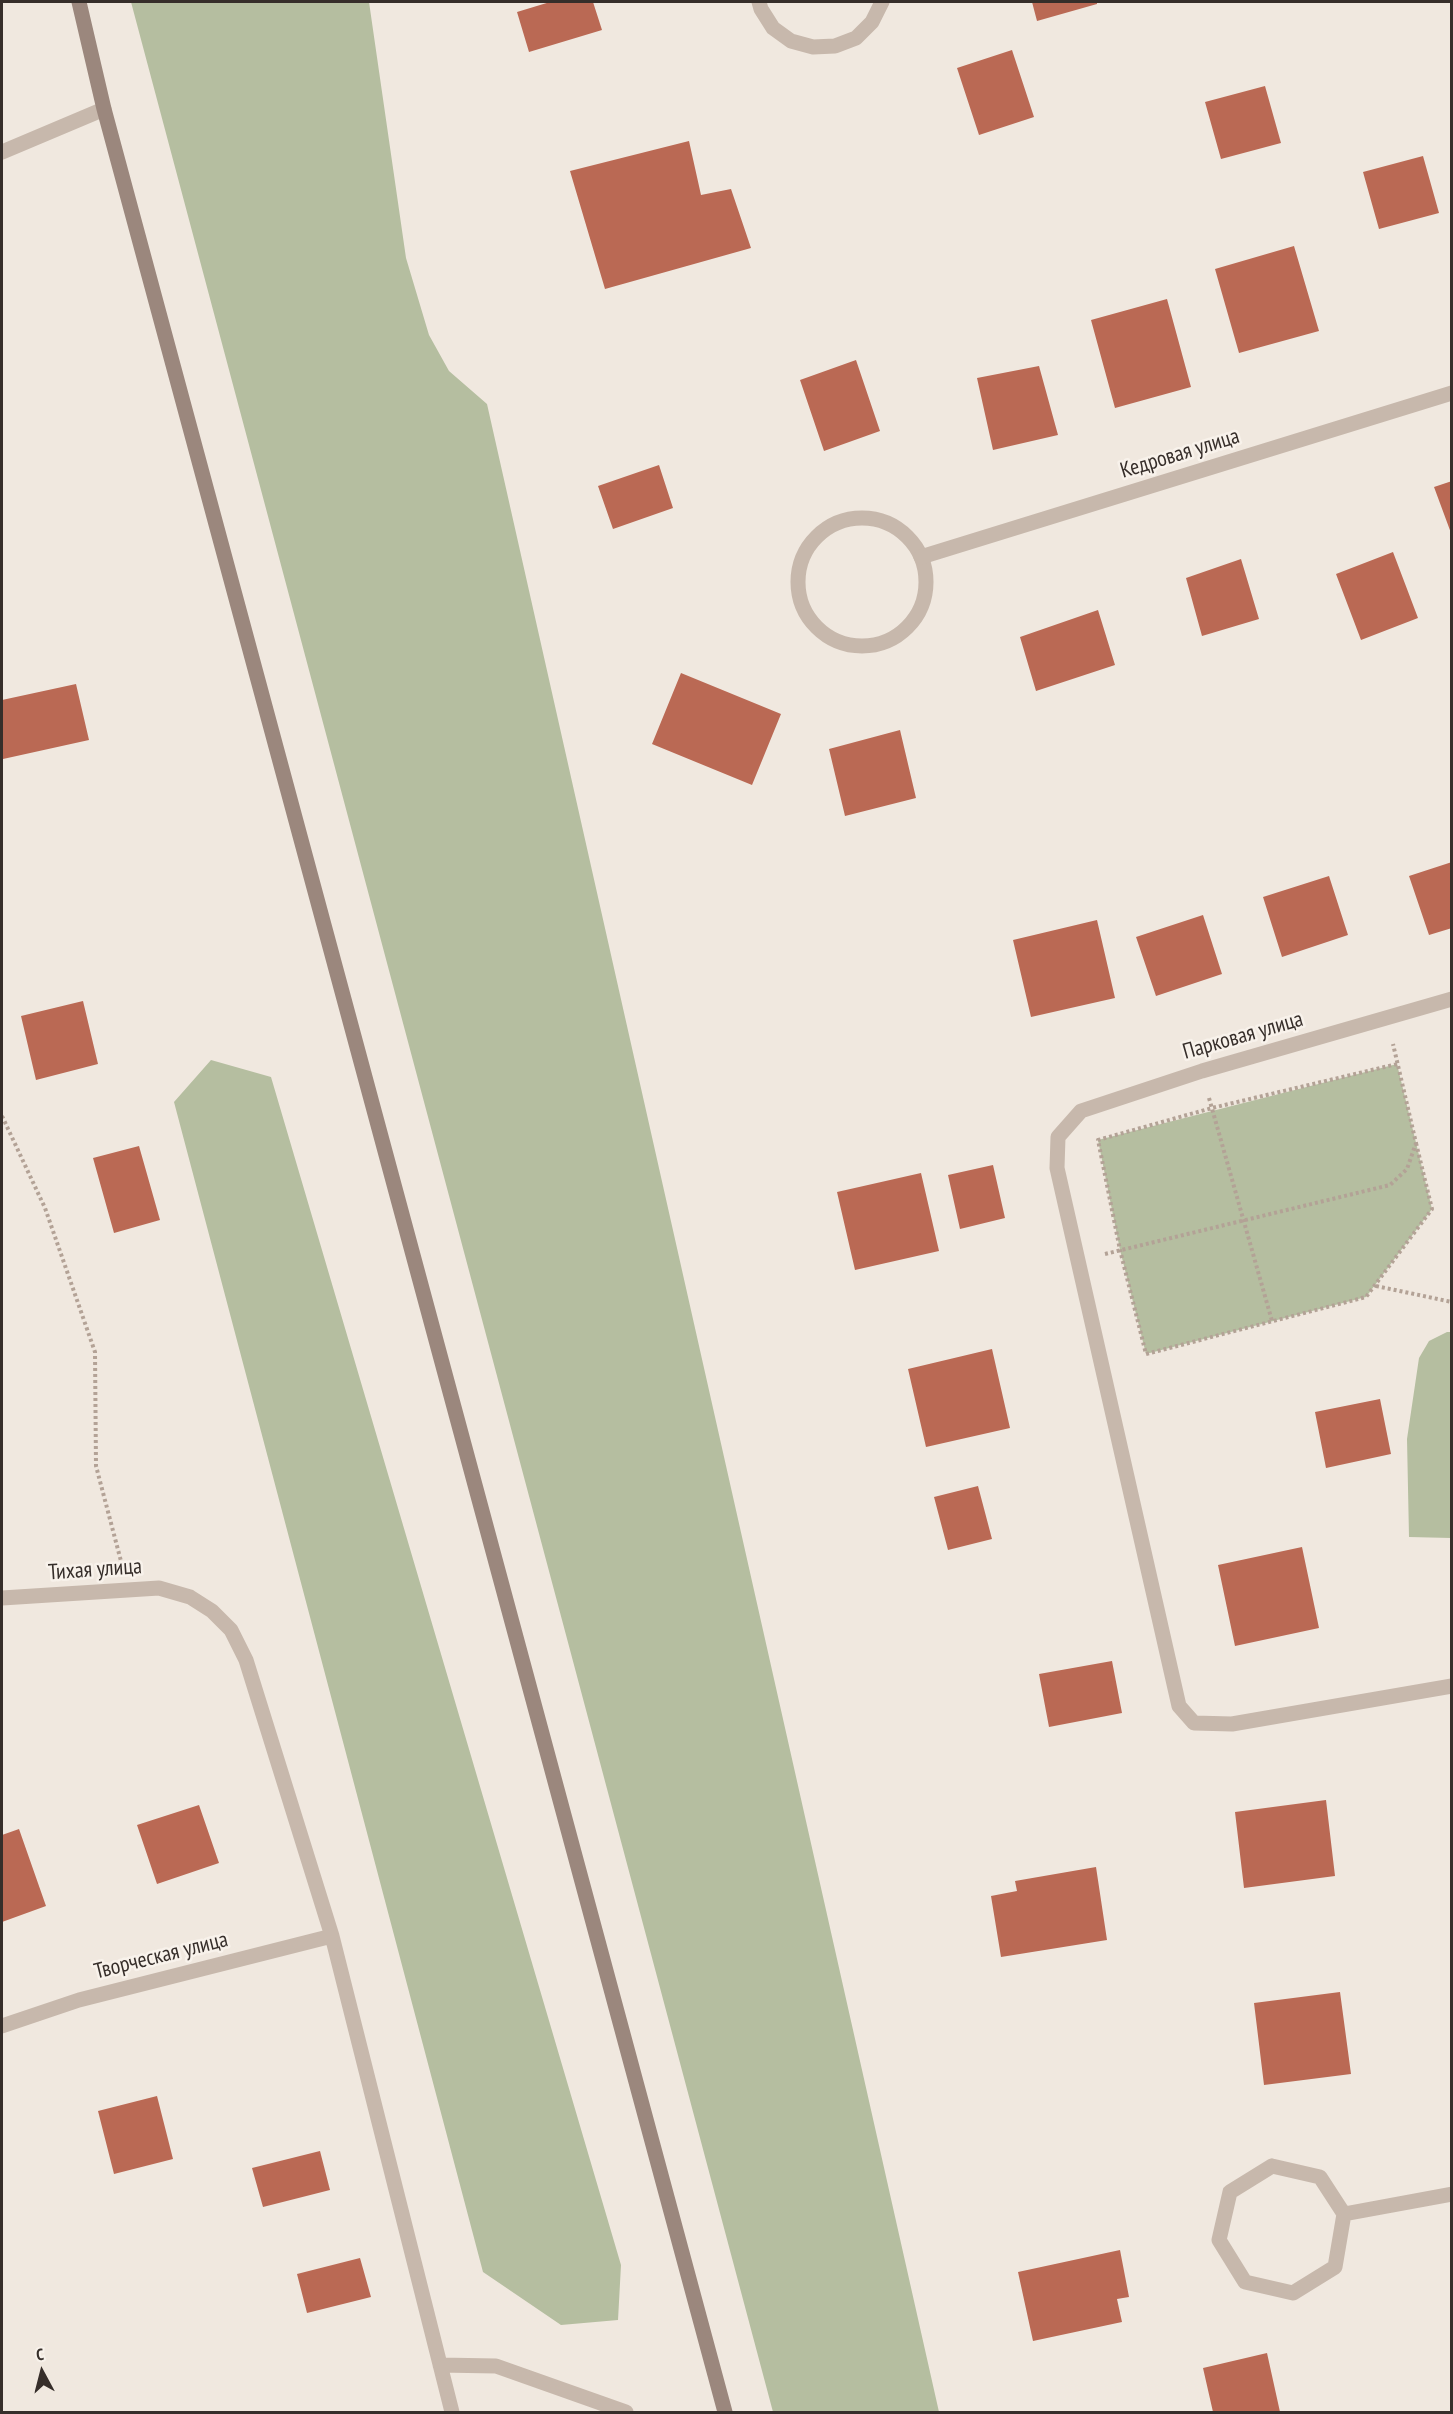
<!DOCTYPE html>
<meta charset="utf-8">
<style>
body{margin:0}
#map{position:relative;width:1453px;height:2414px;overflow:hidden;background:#f0e8df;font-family:"PT Sans Narrow",sans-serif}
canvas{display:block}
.frame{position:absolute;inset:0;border:3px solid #362e2a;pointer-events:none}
.north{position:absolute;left:12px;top:2342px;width:60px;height:60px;-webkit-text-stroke:4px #f8f2eb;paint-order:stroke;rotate:353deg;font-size:16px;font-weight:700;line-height:24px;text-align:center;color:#362e2a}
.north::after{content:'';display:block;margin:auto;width:21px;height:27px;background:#362e2a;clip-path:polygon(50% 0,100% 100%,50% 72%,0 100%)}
</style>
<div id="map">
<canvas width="1453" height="2414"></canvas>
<div class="frame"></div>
<div class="north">С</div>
</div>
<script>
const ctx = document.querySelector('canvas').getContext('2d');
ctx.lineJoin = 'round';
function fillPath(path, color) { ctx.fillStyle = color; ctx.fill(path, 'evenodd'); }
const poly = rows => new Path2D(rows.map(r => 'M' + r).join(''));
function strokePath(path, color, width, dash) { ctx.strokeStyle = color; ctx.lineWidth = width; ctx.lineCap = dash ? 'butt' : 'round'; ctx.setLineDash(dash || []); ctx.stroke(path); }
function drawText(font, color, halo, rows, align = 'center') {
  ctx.font = font + ' "PT Sans Narrow",sans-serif'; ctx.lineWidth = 5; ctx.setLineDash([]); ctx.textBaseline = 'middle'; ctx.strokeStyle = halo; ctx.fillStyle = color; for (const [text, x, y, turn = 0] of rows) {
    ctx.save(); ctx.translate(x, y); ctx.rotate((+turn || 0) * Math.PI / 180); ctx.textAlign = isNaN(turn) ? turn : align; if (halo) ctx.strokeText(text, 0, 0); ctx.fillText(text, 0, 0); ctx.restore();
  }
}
fillPath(poly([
 [131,2,369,2,406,258,429,335,449,371,487,404,939,2412,773,2412],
 [211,1060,271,1077,621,2265,618,2320,561,2325,483,2272,174,1102],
 [1397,1064,1432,1209,1366,1297,1146,1354,1120,1250,1098,1140],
 [1447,1332,1451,1332,1451,1538,1409,1537,1407,1439,1419,1358,1429,1341]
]), '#b5bea0');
fillPath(poly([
 [550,2,593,2,602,30,529,52,517,12],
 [1032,2,1097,2,1097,4,1037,21],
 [1012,50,1034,117,979,135,957,68],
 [1265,86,1281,143,1221,159,1205,102],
 [689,141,701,195,731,189,751,248,605,289,570,171],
 [1423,156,1439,213,1379,229,1363,172],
 [1294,246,1319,331,1239,353,1215,269],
 [1167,299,1191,387,1115,408,1091,320],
 [856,360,880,431,824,451,800,380],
 [1039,366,1058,435,993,450,977,378],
 [659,465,673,508,613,529,598,486],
 [1452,481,1452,533,1451,533,1434,487],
 [1393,552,1418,618,1361,640,1336,574],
 [1241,559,1259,619,1202,636,1186,578],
 [1098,610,1115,665,1036,691,1020,637],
 [681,673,781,714,752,785,652,744],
 [76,684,89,740,3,759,2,700],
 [900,730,916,798,845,816,829,749],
 [1452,862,1452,928,1429,935,1409,876],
 [1329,876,1348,935,1282,957,1263,897],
 [1203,915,1222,974,1156,996,1136,937],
 [1097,920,1115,998,1031,1017,1013,940],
 [83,1001,98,1064,36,1080,21,1016],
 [139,1146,160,1220,114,1233,93,1158],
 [993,1165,1005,1218,960,1229,948,1175],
 [921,1173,939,1251,855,1270,837,1192],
 [992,1349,1010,1428,926,1447,908,1369],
 [1380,1399,1391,1454,1326,1468,1315,1412],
 [978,1486,992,1539,948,1550,934,1497],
 [1302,1547,1319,1628,1235,1646,1218,1565],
 [1112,1661,1122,1713,1049,1727,1039,1674],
 [1326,1800,1335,1876,1244,1888,1235,1812],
 [199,1805,219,1863,157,1884,137,1825],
 [19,1829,46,1906,2,1922,2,1835],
 [1096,1867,1107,1940,1001,1957,991,1896,1017,1891,1015,1881],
 [1340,1992,1351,2074,1264,2085,1254,2003],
 [157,2096,173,2159,114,2174,98,2111],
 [320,2151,330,2190,263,2207,252,2168],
 [1120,2250,1129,2297,1117,2299,1122,2322,1033,2341,1018,2272],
 [360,2258,371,2297,307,2313,297,2274],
 [1267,2353,1280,2412,1213,2412,1203,2368]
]), '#ba6954');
strokePath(poly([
 [1397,1064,1212,1108,1098,1140,1120,1250,1146,1354,1366,1297,1432,1209,1416,1143],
 [1209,1098,1272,1321],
 [2,1116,45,1208,95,1352,96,1466,122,1565],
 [1105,1254,1390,1185,1407,1169,1416,1143,1393,1044],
 [1376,1286,1452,1302]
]), '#b3a296', 4, [3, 3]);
strokePath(poly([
 [759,2,761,9,773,28,791,41,813,47,835,46,856,38,872,22,882,2],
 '798 582a64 64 0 1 1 128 0a64 64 0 1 1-128 0Z'
]), '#c7b8ac', 15);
strokePath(poly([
 [2,152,104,109],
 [921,557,1452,393],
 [1452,999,1202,1071,1081,1111,1058,1137,1057,1168,1179,1706,1194,1723,1232,1724,1452,1686],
 [2,1598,159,1588,190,1597,212,1611,231,1630,246,1660,332,1936,452,2412],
 [2,2026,79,2000,332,1936],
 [1272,2166,1320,2177,1344,2214,1335,2267,1293,2293,1245,2282,1219,2240,1230,2192,1272,2166],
 [1344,2214,1452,2194],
 [440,2365,496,2366,626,2412]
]), '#c7b8ac', 15);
strokePath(poly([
 [79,2,104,109,725,2412]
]), '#9b877d', 15);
drawText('22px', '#362e2a', '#f8f2eb', [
 ["Кедровая улица",1180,454,-17],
 ["Парковая улица",1243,1036,-16],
 ["Тихая улица",95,1570,-4],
 ["Творческая улица",161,1956,-14]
]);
</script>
